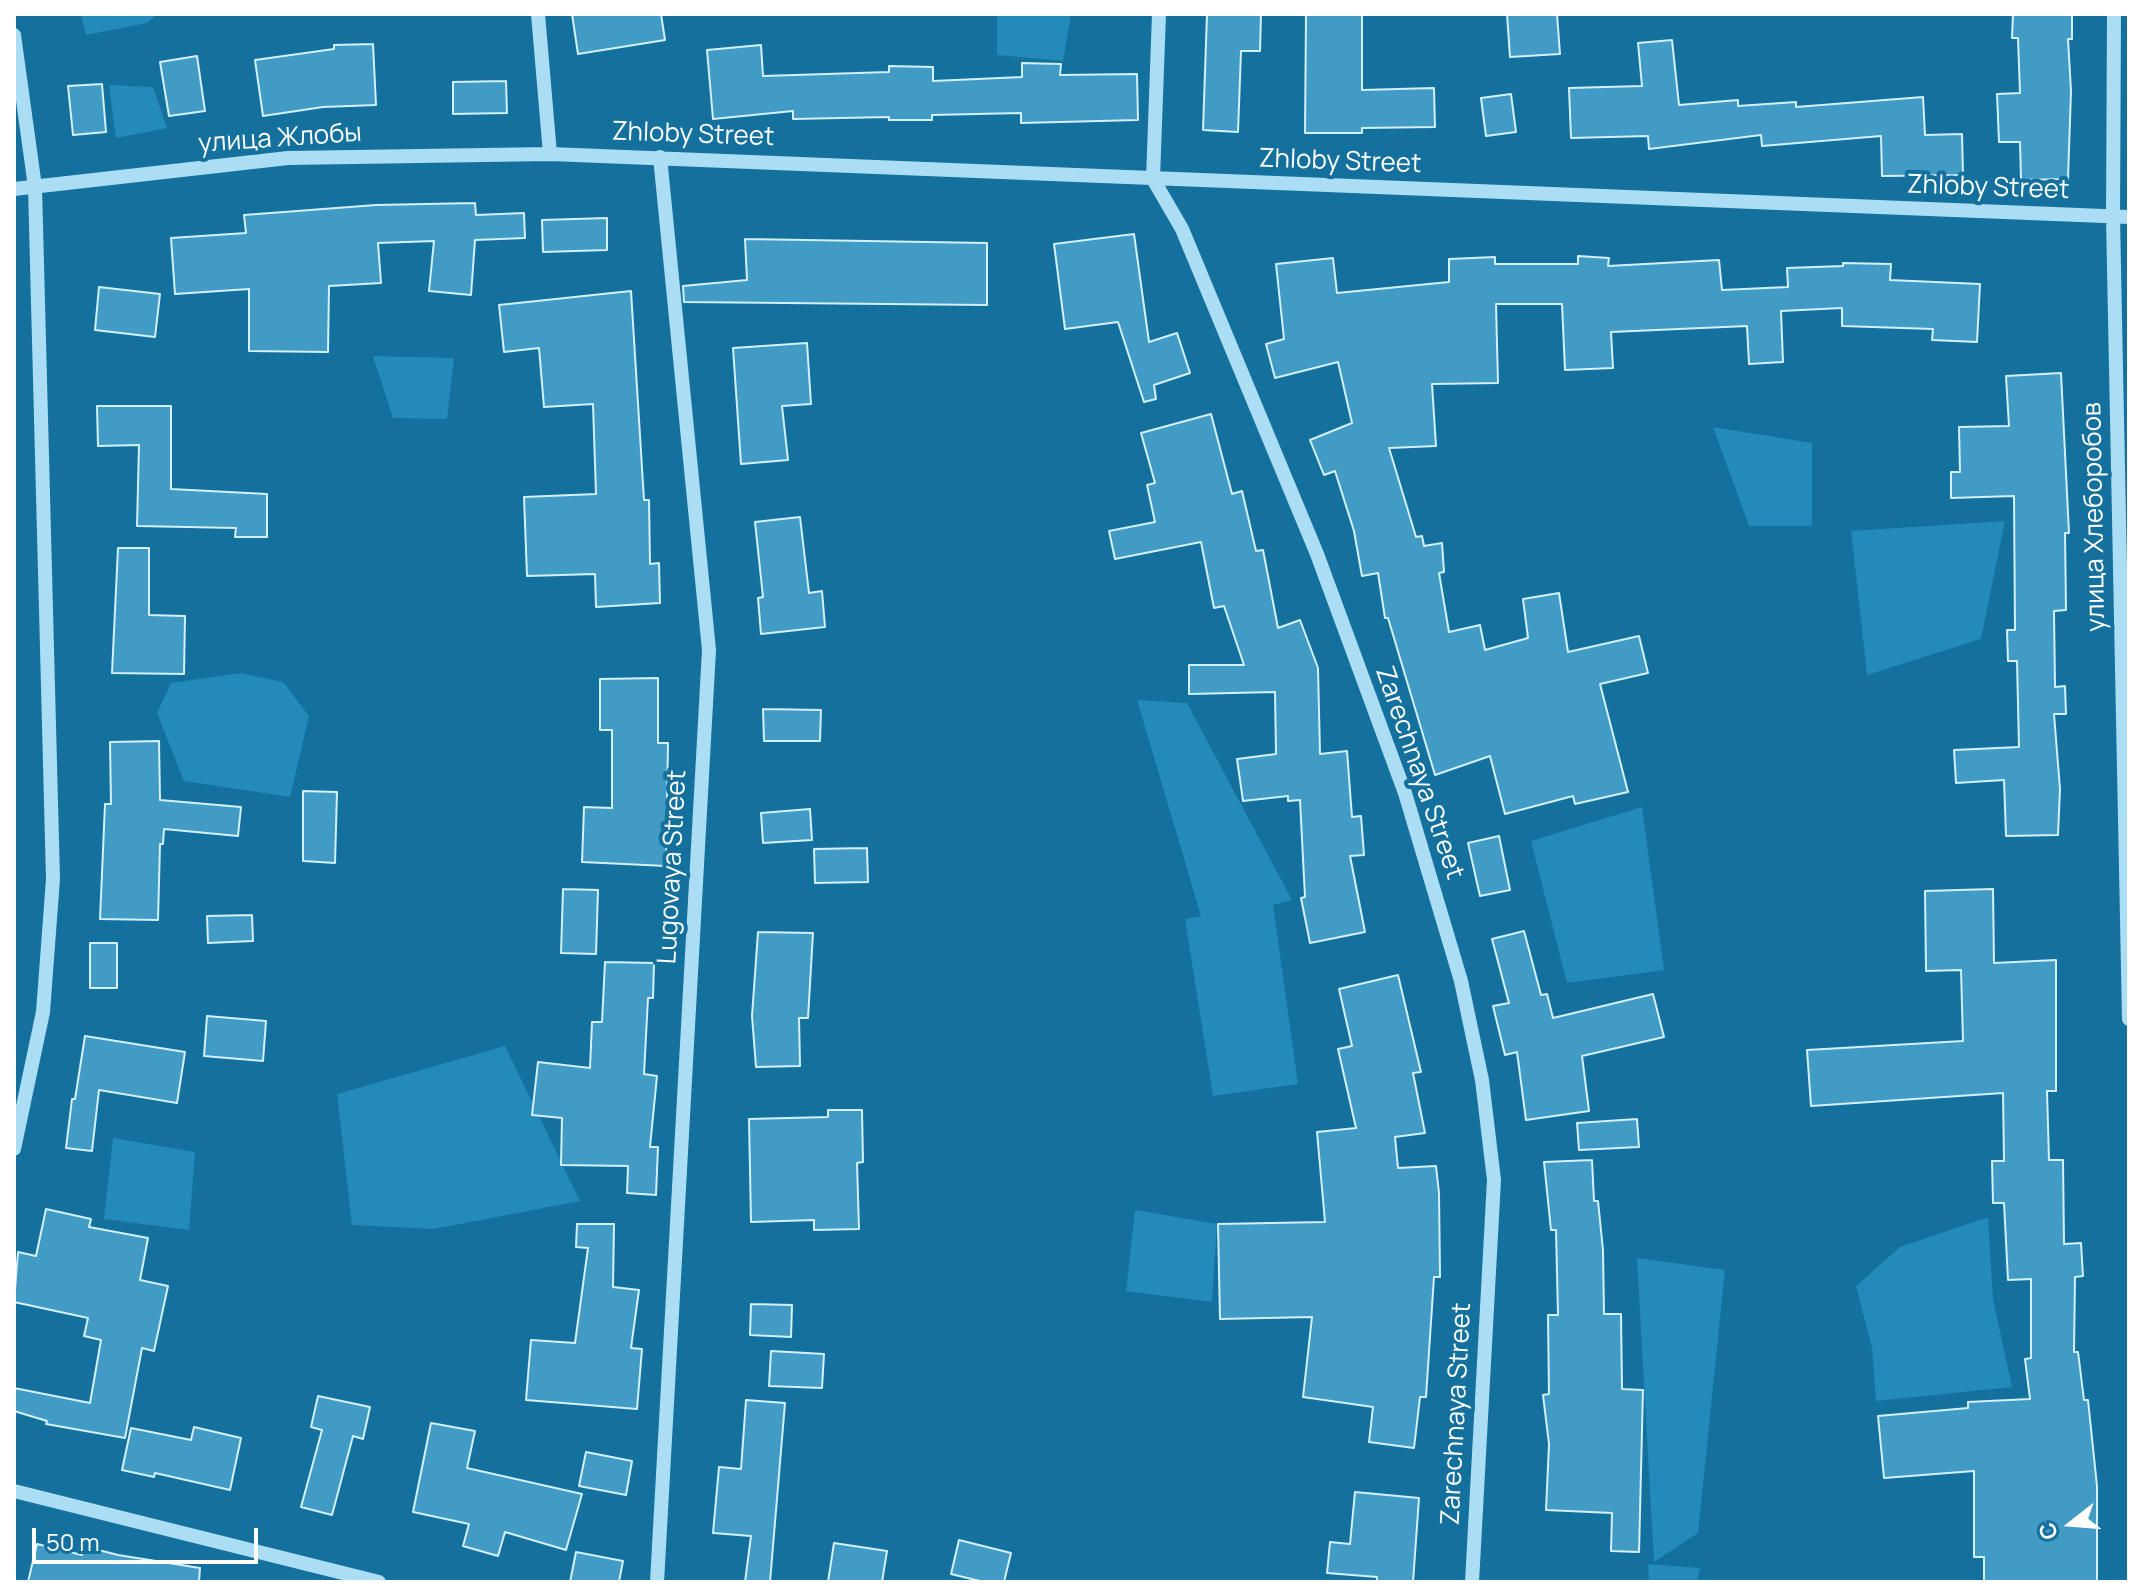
<!DOCTYPE html>
<meta charset="utf-8">
<style>
body{margin:0}
#map{position:relative;width:2143px;height:1596px;overflow:hidden;background:#14709d;font-family:Manrope,sans-serif}
canvas{display:block}
.frame{position:absolute;inset:0;border:16px solid #fff;pointer-events:none}
.north{position:absolute;left:2031px;top:1484px;width:80px;height:80px;-webkit-text-stroke:6px #14709d;paint-order:stroke;rotate:253deg;font-size:22px;font-weight:700;line-height:32px;text-align:center;color:#fff}
.north::after{content:'';display:block;margin:auto;width:28px;height:36px;background:#fff;clip-path:polygon(50% 0,100% 100%,50% 72%,0 100%)}
.scale{position:absolute;left:32px;top:1528px;width:226px;height:36px;box-sizing:border-box;border:4px solid #fff;border-top:0;padding-left:10px;font-size:24px;line-height:28px;white-space:nowrap;color:#fff;-webkit-text-stroke:6px #14709d;paint-order:stroke}
</style>
<div id="map">
<canvas width="2143" height="1596"></canvas>
<div class="frame"></div>
<div class="north">С</div>
<div class="scale">50 m</div>
</div>
<script>
const ctx = document.querySelector('canvas').getContext('2d');
ctx.lineJoin = 'round';
function fillPath(path, color) { ctx.fillStyle = color; ctx.fill(path, 'evenodd'); }
const poly = rows => new Path2D(rows.map(r => 'M' + r).join(''));
function strokePath(path, color, width, dash) { ctx.strokeStyle = color; ctx.lineWidth = width; ctx.lineCap = dash ? 'butt' : 'round'; ctx.setLineDash(dash || []); ctx.stroke(path); }
function drawText(font, color, halo, rows, align = 'center') {
  ctx.font = font + ' Manrope,sans-serif'; ctx.lineWidth = 8; ctx.setLineDash([]); ctx.textBaseline = 'middle'; ctx.strokeStyle = halo; ctx.fillStyle = color; for (const [text, x, y, turn = 0] of rows) {
    ctx.save(); ctx.translate(x, y); ctx.rotate((+turn || 0) * Math.PI / 180); ctx.textAlign = isNaN(turn) ? turn : align; if (halo) ctx.strokeText(text, 0, 0); ctx.fillText(text, 0, 0); ctx.restore();
  }
}
fillPath(poly([
 [81,14,157,14,147,23,86,35],
 [997,14,1071,14,1063,61,997,55],
 [109,85,153,87,167,128,116,138],
 [373,356,454,358,447,419,393,418],
 [1713,427,1812,443,1812,526,1749,526],
 [2005,521,1981,639,1867,675,1851,531],
 [241,673,283,682,309,716,290,797,184,781,157,713,171,683],
 [1137,700,1187,703,1292,900,1273,905,1298,1084,1213,1096,1185,919,1201,916],
 [1642,807,1664,970,1567,983,1531,841],
 [505,1046,580,1201,434,1229,352,1225,337,1094],
 [113,1138,195,1152,189,1230,104,1219],
 [1135,1210,1217,1224,1212,1302,1126,1291],
 [1988,1217,1993,1299,2012,1387,1876,1401,1872,1348,1856,1286,1900,1247],
 [1637,1258,1725,1270,1698,1533,1654,1562],
 [1648,1564,1700,1568,1697,1582,1649,1582]
]), '#238aba');
const building = poly([
 [572,14,661,14,665,40,578,54,572,14],
 [1207,14,1261,14,1260,51,1241,51,1238,132,1203,130,1207,14],
 [1306,14,1362,14,1362,90,1434,88,1435,127,1362,128,1362,133,1305,133,1306,14],
 [1507,14,1557,14,1560,54,1510,57,1507,14],
 [2013,14,2072,14,2072,39,2068,39,2071,91,2068,179,2021,180,2020,142,1999,142,1997,94,2020,93,2018,38,2012,38,2013,14],
 [1672,40,1679,105,1738,100,1738,106,1796,102,1796,107,1923,97,1925,135,1962,134,1963,175,1882,176,1881,136,1762,146,1761,135,1649,149,1648,136,1571,138,1569,88,1642,86,1638,43,1672,40],
 [373,44,376,105,323,107,263,116,255,60,334,49,334,45,373,44],
 [761,45,763,76,889,72,889,66,933,67,933,81,1022,77,1022,63,1061,64,1060,75,1137,74,1138,120,1021,123,1021,113,932,115,932,120,889,120,889,117,793,119,793,111,713,119,707,50,761,45],
 [197,56,205,111,169,116,160,62,197,56],
 [506,81,507,113,453,114,453,82,506,81],
 [102,84,106,132,73,135,68,86,102,84],
 [1511,94,1516,132,1486,136,1481,98,1511,94],
 [475,203,476,215,524,213,525,238,475,240,471,295,429,291,434,241,378,243,381,283,329,286,328,352,249,351,249,289,175,294,171,238,246,233,244,215,376,205,475,203],
 [607,218,607,250,543,252,542,220,607,218],
 [1134,234,1149,342,1177,333,1190,373,1154,385,1156,399,1144,402,1118,322,1065,329,1054,244,1134,234],
 [745,239,987,243,987,305,684,302,683,286,747,280,745,239],
 [1578,256,1609,258,1608,266,1719,260,1722,290,1788,287,1787,268,1843,266,1843,263,1891,264,1890,280,1980,284,1977,342,1932,340,1933,329,1842,326,1842,308,1781,311,1783,362,1749,364,1747,326,1611,332,1613,368,1565,370,1562,304,1496,304,1498,383,1432,384,1436,446,1389,448,1416,537,1422,536,1424,546,1442,543,1444,572,1439,573,1449,632,1480,625,1485,650,1528,638,1523,599,1559,593,1568,652,1639,636,1648,673,1600,684,1628,792,1575,804,1573,796,1505,814,1490,756,1435,775,1388,618,1385,618,1378,573,1362,576,1354,531,1335,471,1324,475,1310,440,1352,423,1338,362,1275,378,1266,344,1284,339,1276,264,1333,258,1337,293,1449,282,1449,259,1495,257,1495,264,1578,264,1578,256],
 [99,287,160,294,155,337,95,330,99,287],
 [631,291,644,500,649,500,650,564,659,563,660,603,596,607,595,574,527,576,524,497,596,494,593,404,544,407,539,348,504,352,499,305,631,291],
 [807,343,811,404,782,406,788,460,741,464,733,348,807,343],
 [2061,373,2069,533,2065,533,2066,610,2054,611,2055,687,2065,686,2066,714,2054,714,2060,789,2058,835,2006,836,2004,780,1956,783,1954,750,2019,747,2017,661,2008,661,2007,630,2015,630,2014,496,1951,498,1951,472,1960,472,1959,427,2009,426,2006,376,2061,373],
 [97,406,171,406,171,489,267,494,267,537,235,537,236,528,137,526,139,445,98,446,97,406],
 [1211,414,1232,494,1242,491,1256,551,1263,550,1278,628,1300,620,1318,668,1320,754,1347,751,1352,817,1361,816,1364,855,1350,856,1365,932,1310,943,1301,898,1305,897,1300,800,1288,801,1288,796,1243,801,1237,759,1276,754,1275,692,1189,694,1189,665,1244,665,1224,606,1214,608,1201,542,1115,559,1109,531,1155,522,1147,485,1155,483,1141,433,1211,414],
 [800,517,809,593,822,591,825,627,761,634,758,598,763,597,755,522,800,517],
 [118,548,149,548,149,615,185,616,184,674,112,673,118,548],
 [658,678,658,743,668,743,666,866,582,862,584,807,612,808,612,730,600,730,600,679,658,678],
 [763,709,821,710,820,741,764,741,763,709],
 [159,741,160,800,241,807,238,836,164,829,163,844,160,844,158,920,100,919,105,804,111,804,110,742,159,741],
 [303,791,337,792,335,863,303,861,303,791],
 [810,809,812,840,763,843,761,813,810,809],
 [1499,836,1510,890,1480,896,1468,843,1499,836],
 [867,848,868,882,815,883,814,849,867,848],
 [563,889,598,890,596,954,561,953,563,889],
 [1993,889,1994,963,2056,960,2056,1091,2047,1091,2049,1160,2063,1160,2064,1244,2081,1243,2083,1276,2075,1277,2074,1352,2078,1352,2084,1400,2088,1400,2097,1486,2097,1582,1984,1582,1984,1557,1974,1557,1974,1471,1884,1478,1878,1416,1968,1408,1968,1402,2030,1399,2025,1359,2031,1358,2031,1279,2008,1280,2004,1203,1993,1203,1992,1161,2004,1161,2003,1093,1811,1106,1807,1050,1963,1041,1961,970,1926,971,1925,891,1993,889],
 [252,915,253,941,208,943,207,916,252,915],
 [1524,931,1541,995,1547,994,1553,1018,1653,994,1664,1037,1582,1056,1589,1111,1526,1120,1517,1052,1505,1055,1493,1006,1509,1003,1492,939,1524,931],
 [758,932,813,933,808,1018,799,1018,800,1066,756,1067,752,1016,758,932],
 [90,943,117,943,117,988,90,988,90,943],
 [605,962,654,963,653,998,648,998,644,1074,657,1076,650,1147,658,1147,656,1195,627,1193,628,1166,561,1165,562,1118,532,1115,538,1062,590,1068,592,1022,602,1022,605,962],
 [1398,975,1421,1072,1413,1073,1425,1133,1395,1137,1398,1168,1436,1166,1439,1193,1440,1277,1434,1277,1426,1397,1420,1397,1414,1448,1369,1442,1373,1407,1303,1397,1312,1317,1220,1319,1218,1224,1325,1222,1317,1132,1356,1128,1338,1049,1352,1046,1339,989,1398,975],
 [207,1016,266,1021,263,1061,204,1056,207,1016],
 [85,1036,185,1052,177,1103,99,1090,92,1151,66,1148,72,1099,75,1099,85,1036],
 [828,1110,862,1110,863,1162,857,1163,859,1229,814,1230,814,1220,751,1222,749,1119,828,1117,828,1110],
 [1637,1119,1639,1147,1579,1150,1577,1123,1637,1119],
 [1592,1160,1594,1201,1598,1201,1603,1250,1604,1314,1621,1314,1622,1389,1643,1390,1639,1552,1611,1551,1612,1513,1546,1510,1549,1444,1543,1395,1549,1394,1548,1315,1558,1315,1556,1230,1551,1230,1544,1162,1592,1160],
 [46,1209,91,1219,89,1227,148,1238,140,1280,168,1286,154,1351,142,1348,125,1438,46,1424,47,1421,14,1411,14,1388,90,1403,101,1340,84,1336,88,1318,14,1302,18,1252,36,1256,46,1209],
 [577,1224,614,1224,613,1287,639,1290,631,1348,642,1349,637,1409,526,1400,531,1340,575,1343,588,1248,576,1247,577,1224],
 [751,1304,792,1305,791,1337,750,1335,751,1304],
 [771,1351,824,1354,822,1388,769,1386,771,1351],
 [318,1396,370,1407,363,1439,353,1436,332,1515,301,1507,322,1430,311,1427,318,1396],
 [746,1400,785,1403,770,1582,745,1582,751,1536,713,1533,719,1467,741,1469,746,1400],
 [431,1423,475,1431,467,1468,582,1494,566,1550,505,1532,498,1556,463,1546,469,1524,413,1512,431,1423],
 [194,1427,241,1438,230,1490,155,1473,154,1477,122,1470,131,1428,191,1440,194,1427],
 [586,1452,632,1461,626,1495,579,1486,586,1452],
 [1355,1492,1419,1498,1413,1582,1377,1582,1377,1577,1327,1573,1330,1542,1350,1544,1355,1492],
 [959,1540,1011,1553,1004,1582,984,1582,951,1574,959,1540],
 [834,1543,887,1551,882,1582,828,1582,834,1543],
 [37,1544,82,1555,83,1546,118,1555,200,1568,199,1582,28,1582,37,1544],
 [576,1552,623,1561,619,1582,570,1582,576,1552]
]);
fillPath(building, '#419bc5');
strokePath(building, '#d3f0fd', 2);
strokePath(poly([
 [538,14,550,154],
 [1159,14,1153,179,1182,229,1317,554,1405,793,1461,981,1482,1080,1494,1180,1472,1582],
 [2114,14,2113,217,2129,1019],
 [14,35,35,187,53,879,43,1012,14,1149],
 [14,189,288,158,550,154,2129,217],
 [14,1491,379,1582],
 [657,1582,709,650,660,157]
]), '#abddf4', 14);
drawText('26px', '#fff', '#14709d', [
 ["Zhloby Street",693,135,2],
 ["улица Жлобы",280,139,-4],
 ["Zhloby Street",1340,162,2],
 ["Zhloby Street",1988,188,2],
 ["улица Хлеборобов",2095,517,-91],
 ["Zarechnaya Street",1419,773,71],
 ["Lugovaya Street",673,867,-87],
 ["Zarechnaya Street",1457,1414,-87]
]);
</script>
